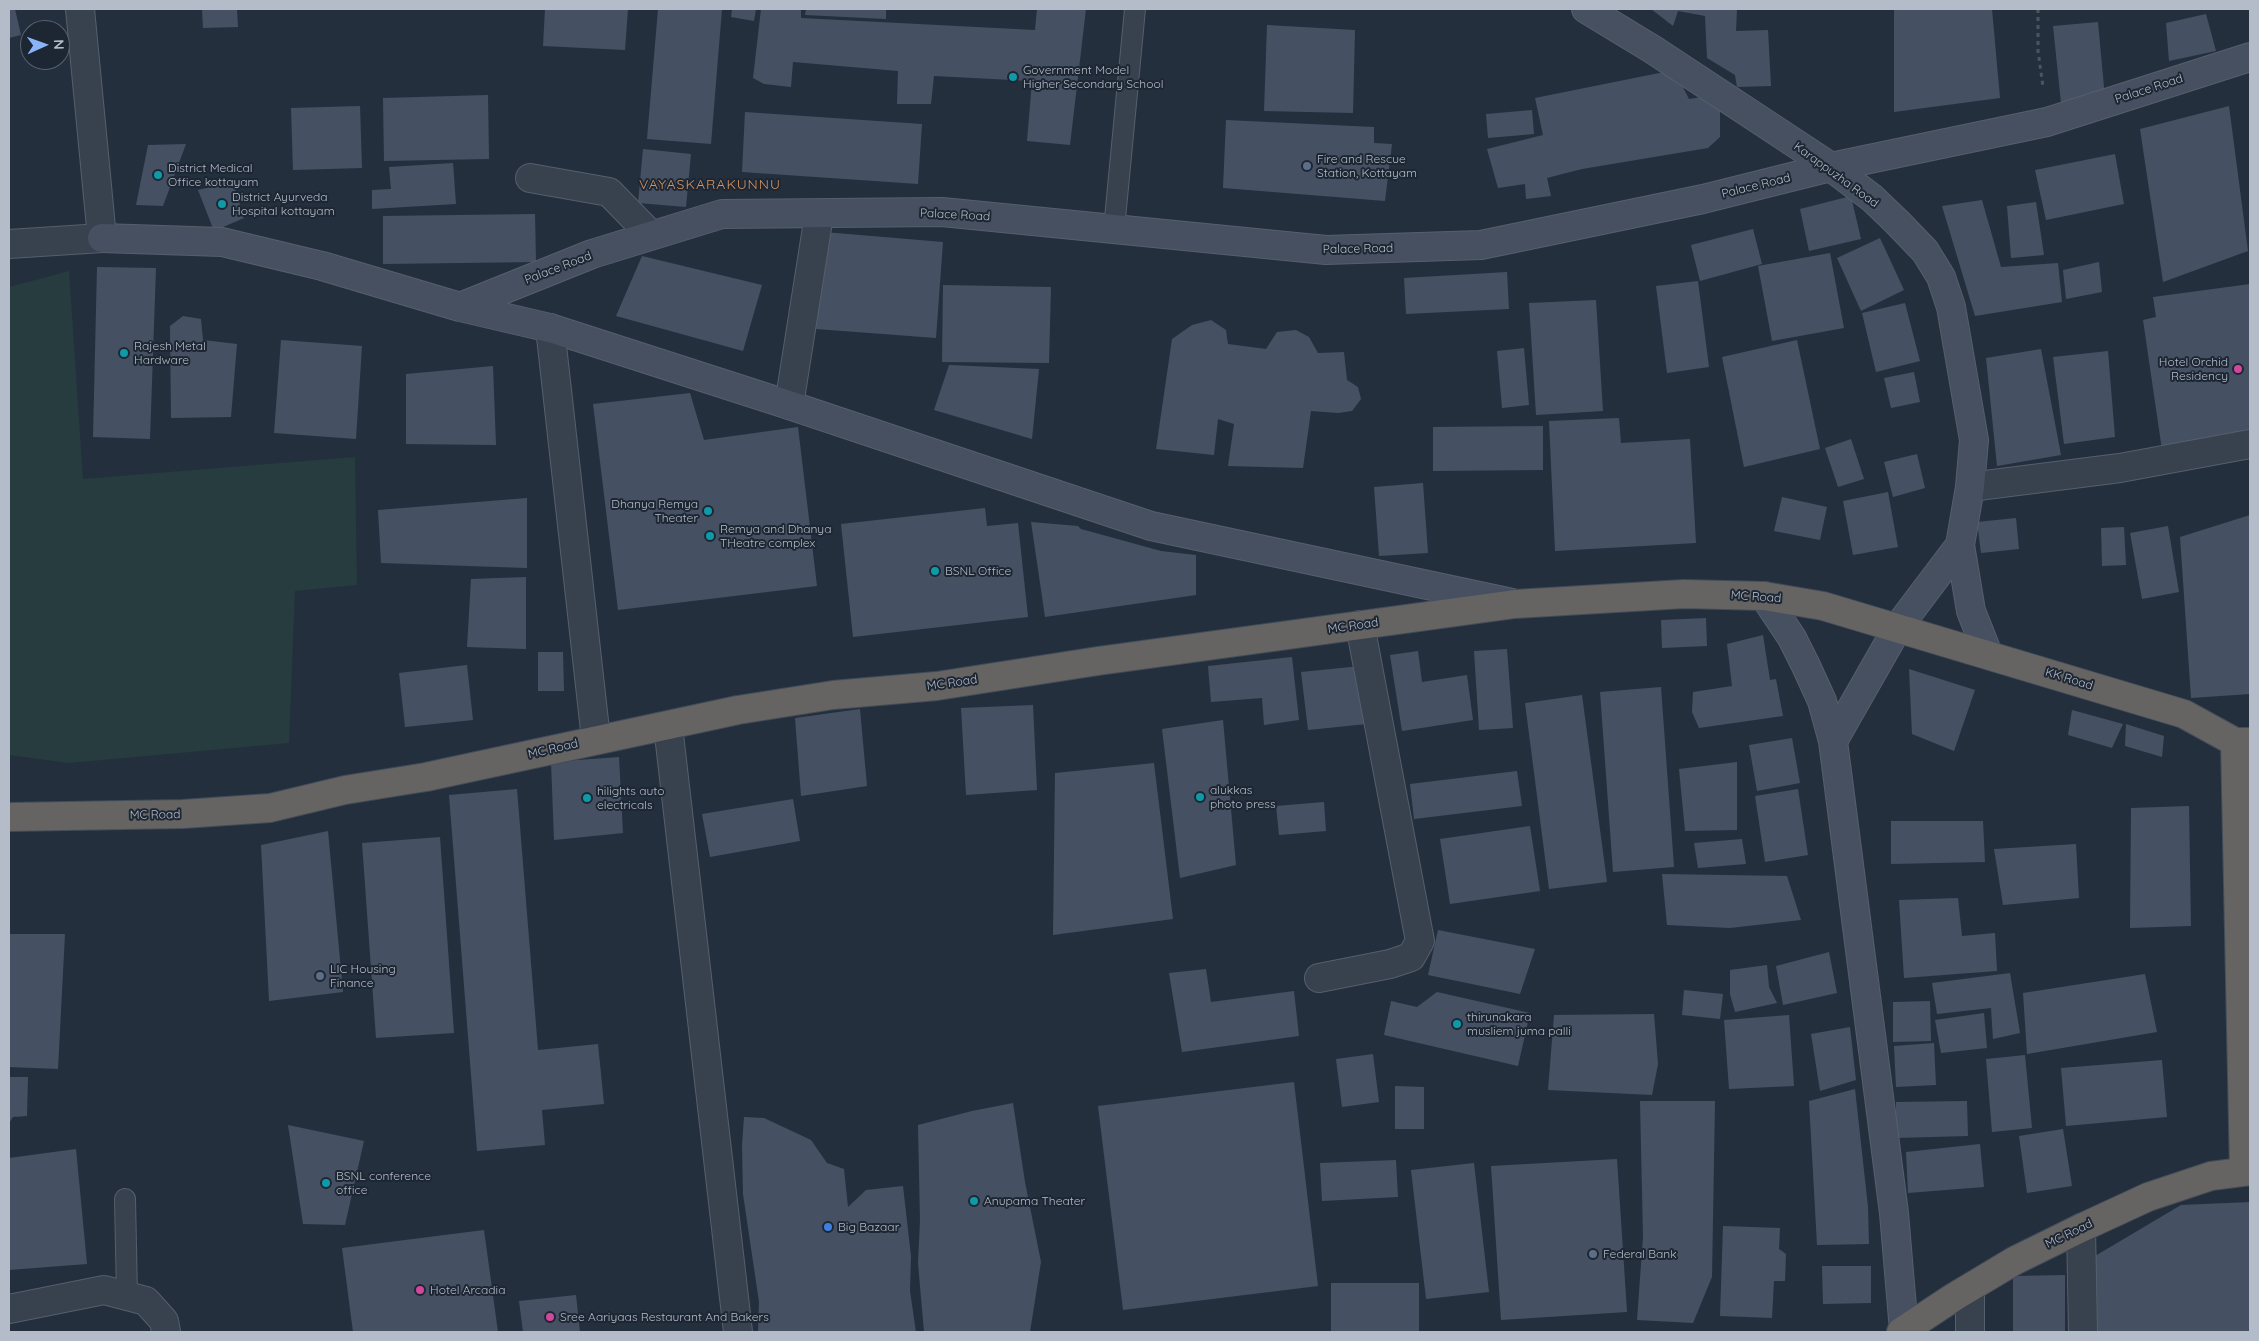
<!DOCTYPE html>
<style>
body{margin:0}
#map{position:relative;width:2259px;height:1341px;overflow:hidden;background:#242f3e;font-family:Quicksand,sans-serif}
canvas{display:block}
.frame{position:absolute;inset:0;border:10px solid #b4bcc9;pointer-events:none}
.north{position:absolute;left:20px;top:20px;width:50px;height:50px;box-sizing:border-box;background:#1d2633;border:1px solid #59626f;border-radius:50%;rotate:88deg;font-size:14px;font-weight:700;line-height:20px;text-align:center;color:#b4bcc9}
.north::after{content:'';display:block;margin:auto;width:18px;height:22px;background:#8ab4f8;clip-path:polygon(50% 0,100% 100%,50% 72%,0 100%)}
</style>
<div id="map">
<canvas width="2259" height="1341"></canvas>
<div class="frame"></div>
<div class="north">N</div>
</div>
<script>
const ctx = document.querySelector('canvas').getContext('2d');
ctx.lineJoin = 'round';
function fillPath(path, color) { ctx.fillStyle = color; ctx.fill(path, 'evenodd'); }
const poly = rows => new Path2D(rows.map(r => 'M' + r).join(''));
function strokePath(path, color, width, dash) { ctx.strokeStyle = color; ctx.lineWidth = width; ctx.lineCap = dash ? 'butt' : 'round'; ctx.setLineDash(dash || []); ctx.stroke(path); }
function drawText(font, color, halo, rows, align = 'center') {
  ctx.font = font + ' Quicksand,sans-serif'; ctx.lineWidth = 4; ctx.setLineDash([]); ctx.textBaseline = 'middle'; ctx.strokeStyle = halo; ctx.fillStyle = color; for (const [text, x, y, turn = 0] of rows) {
    ctx.save(); ctx.translate(x, y); ctx.rotate((+turn || 0) * Math.PI / 180); ctx.textAlign = isNaN(turn) ? turn : align; if (halo) ctx.strokeText(text, 0, 0); ctx.fillText(text, 0, 0); ctx.restore();
  }
}
fillPath(poly([
 [69,271,83,479,355,457,357,585,295,591,289,743,69,763,9,755,9,287]
]), '#263c3f');
fillPath(poly([
 [9,9,15,9,21,35,9,38],
 [202,9,237,9,238,27,203,28],
 [545,9,628,9,625,50,543,46],
 [658,9,722,9,711,144,647,139],
 [732,9,756,9,754,21,731,17],
 [761,9,801,9,801,18,1035,30,1037,9,1086,9,1070,145,1027,141,1032,81,934,76,931,104,897,104,898,71,793,62,791,87,764,84,753,78],
 [806,9,886,9,886,19,805,15],
 [1651,9,1737,9,1736,31,1768,30,1771,86,1737,87,1735,75,1707,58,1705,16,1678,11,1673,26],
 [1894,9,1992,9,2000,98,1894,112],
 [2206,14,2216,51,2169,61,2166,23],
 [2098,22,2105,98,2061,103,2053,26],
 [1267,25,1355,30,1353,113,1264,111],
 [1674,70,1689,99,1709,96,1720,106,1720,137,1708,148,1582,169,1547,178,1551,196,1526,199,1525,184,1498,188,1487,149,1543,135,1535,98],
 [488,95,489,159,384,161,383,98],
 [360,106,362,168,293,170,291,108],
 [2229,106,2248,251,2163,282,2140,129],
 [1532,110,1534,134,1488,138,1486,114],
 [745,112,922,124,918,184,742,172],
 [1226,120,1374,127,1374,143,1392,144,1385,201,1223,188],
 [186,144,163,206,136,205,148,145],
 [643,149,691,154,686,207,638,203],
 [2115,154,2124,204,2046,220,2035,170],
 [453,163,456,204,372,209,372,190,391,189,389,167],
 [233,182,244,218,214,231,198,190],
 [1851,196,1861,239,1809,251,1800,209],
 [1982,200,2001,267,2058,263,2062,302,1975,316,1942,206],
 [2036,202,2044,255,2011,258,2007,206],
 [535,214,536,262,383,264,383,216],
 [1753,229,1762,264,1700,281,1691,245],
 [824,232,943,242,936,338,816,329],
 [1880,238,1904,290,1861,311,1837,258],
 [1830,253,1844,328,1772,341,1758,266],
 [642,256,762,285,743,351,616,316],
 [2099,262,2102,292,2066,299,2063,270],
 [97,267,156,268,150,439,93,437],
 [1507,272,1509,309,1406,314,1404,278],
 [1698,281,1709,367,1667,373,1656,286],
 [2250,284,2250,436,2162,450,2143,320,2156,317,2153,297],
 [943,285,1051,287,1049,363,942,362],
 [1596,300,1603,411,1536,415,1529,303],
 [1905,303,1920,361,1876,372,1862,313],
 [183,316,201,319,203,340,237,344,231,417,171,418,170,326],
 [1211,320,1226,330,1228,344,1266,349,1277,332,1296,330,1309,337,1318,353,1344,352,1347,380,1358,387,1361,399,1352,411,1338,413,1311,411,1303,468,1228,466,1234,424,1218,419,1214,455,1156,449,1172,339,1192,325],
 [281,340,362,346,356,439,274,433],
 [1797,340,1820,449,1744,467,1722,357],
 [1524,348,1529,405,1502,408,1497,351],
 [2041,349,2061,455,1997,466,1986,358],
 [2108,351,2115,437,2064,444,2053,357],
 [949,365,1039,369,1032,439,934,410],
 [493,366,496,445,406,444,406,374],
 [1914,372,1920,402,1891,408,1884,378],
 [690,393,704,440,798,427,817,586,618,610,593,404],
 [1619,418,1621,443,1690,439,1696,543,1555,551,1549,421],
 [1543,426,1543,470,1433,471,1433,427],
 [1851,439,1864,479,1838,487,1825,448],
 [1917,454,1925,488,1893,497,1884,462],
 [1423,483,1428,553,1379,556,1374,487],
 [1888,492,1898,547,1853,555,1843,501],
 [1782,497,1827,507,1820,540,1774,531],
 [527,498,527,568,381,563,378,510],
 [985,508,987,526,1018,523,1028,617,853,637,841,524],
 [2250,515,2250,694,2191,698,2180,537],
 [2016,518,2019,549,1981,553,1977,522],
 [1031,522,1078,526,1081,529,1161,551,1196,555,1196,595,1045,617],
 [2168,526,2179,592,2142,599,2130,533],
 [2124,527,2126,565,2102,566,2101,528],
 [526,577,526,649,467,647,471,579],
 [1706,618,1707,646,1662,648,1661,620],
 [1763,635,1770,680,1776,679,1783,716,1699,728,1692,712,1693,692,1732,686,1727,644],
 [1507,649,1513,728,1479,730,1474,651],
 [1418,651,1422,682,1467,675,1473,720,1402,731,1390,655],
 [538,652,563,652,564,691,538,691],
 [1292,657,1299,720,1264,725,1262,698,1211,702,1208,666],
 [467,665,473,720,405,727,399,673],
 [1361,666,1367,724,1308,730,1301,672],
 [1909,669,1975,690,1954,751,1912,734],
 [1661,687,1674,867,1613,872,1600,692],
 [1582,695,1607,882,1549,889,1525,703],
 [1033,705,1037,790,966,795,961,708],
 [860,709,867,786,801,796,795,718],
 [2072,710,2123,724,2112,748,2068,735],
 [1223,720,1236,865,1180,878,1162,729],
 [2126,724,2164,736,2162,757,2125,746],
 [1792,738,1800,783,1757,791,1749,745],
 [619,757,623,833,554,840,551,762],
 [1737,762,1737,830,1685,831,1679,769],
 [1154,763,1173,919,1053,935,1055,773],
 [1517,771,1522,806,1414,819,1410,784],
 [517,789,538,1050,598,1044,604,1104,542,1110,545,1145,477,1151,449,795],
 [1798,789,1808,855,1765,862,1755,796],
 [793,799,800,841,710,857,702,814],
 [1324,802,1326,831,1279,835,1276,806],
 [2189,806,2191,926,2130,928,2131,808],
 [1891,821,1983,821,1985,862,1891,864],
 [1530,826,1540,891,1450,904,1440,839],
 [328,831,343,992,269,1001,261,845],
 [440,837,454,1033,376,1038,362,843],
 [1742,839,1746,864,1698,868,1694,843],
 [2076,844,2079,898,2003,905,1994,849],
 [1662,874,1787,876,1801,920,1730,928,1667,925],
 [1958,898,1962,936,1995,933,1997,971,1904,978,1899,900],
 [1438,930,1535,949,1520,994,1428,975],
 [9,934,65,934,58,1069,9,1067],
 [1829,952,1837,993,1783,1005,1776,966],
 [1767,965,1769,987,1777,1003,1735,1012,1730,994,1730,970],
 [1206,969,1211,1002,1294,991,1299,1036,1182,1052,1169,973],
 [2010,973,2020,1033,1993,1039,1991,1008,1937,1014,1932,983],
 [2145,974,2157,1032,2027,1054,2023,993],
 [1684,990,1723,994,1720,1019,1682,1015],
 [1437,992,1530,1013,1518,1066,1384,1035,1391,1001,1417,1007],
 [1930,1001,1931,1041,1893,1042,1893,1002],
 [1984,1013,1987,1048,1941,1053,1935,1020],
 [1654,1014,1658,1064,1652,1095,1548,1090,1554,1015],
 [1789,1015,1794,1086,1729,1089,1724,1020],
 [1850,1027,1856,1080,1820,1091,1811,1034],
 [1934,1043,1936,1085,1896,1087,1894,1046],
 [1373,1054,1379,1102,1342,1107,1336,1059],
 [2025,1055,2032,1128,1992,1132,1986,1059],
 [2162,1060,2167,1117,2066,1126,2061,1068],
 [9,1077,28,1077,27,1116,13,1117,9,1123],
 [1294,1082,1318,1286,1123,1310,1098,1106],
 [1395,1086,1424,1087,1424,1129,1395,1129],
 [1855,1089,1868,1207,1869,1244,1817,1245,1809,1101],
 [1640,1101,1715,1101,1712,1277,1693,1323,1637,1320,1643,1237],
 [1967,1101,1968,1136,1896,1138,1896,1102],
 [1013,1103,1025,1182,1041,1262,1030,1332,924,1332,918,1263,920,1221,918,1125,972,1111],
 [744,1117,764,1118,811,1140,827,1163,844,1169,848,1207,866,1190,903,1186,911,1256,910,1291,916,1332,758,1332,759,1302,743,1194,742,1145],
 [288,1125,364,1141,345,1225,303,1224],
 [2063,1129,2072,1186,2027,1193,2019,1136],
 [1980,1144,1984,1187,1908,1193,1906,1152],
 [76,1149,87,1264,9,1270,9,1158],
 [1617,1159,1627,1312,1501,1320,1491,1166],
 [1396,1160,1398,1197,1322,1201,1320,1163],
 [1474,1163,1489,1292,1426,1299,1411,1170],
 [2250,1202,2250,1332,2093,1332,2090,1259,2181,1205],
 [1723,1226,1780,1228,1779,1249,1786,1254,1785,1281,1774,1281,1772,1318,1720,1316],
 [484,1230,498,1332,353,1332,342,1248],
 [1822,1266,1871,1266,1871,1303,1823,1304],
 [2065,1275,2065,1332,2013,1332,2013,1276],
 [1331,1283,1419,1283,1419,1332,1331,1332],
 [576,1295,580,1332,523,1332,519,1301]
]), '#455162');
const service = poly([
 [1114,229,1135,9],
 [125,1199,127,1296]
]);
const pedestrian = poly([
 [668,726,738,1332],
 [1970,1332,1970,1288]
]);
const minor = poly([
 [530,178,609,192,651,235],
 [9,244,102,238,80,9],
 [789,405,819,215],
 [1970,487,2120,468,2250,444],
 [1319,978,1390,964,1411,957,1420,941,1360,625],
 [2081,1228,2083,1332],
 [9,1309,104,1290,146,1301,164,1321,166,1332]
]);
const tertiary = poly([
 [550,328,596,739]
]);
const secondary = poly([
 [1586,9,1652,49,1831,167,1872,198,1897,222,1925,251,1941,277,1951,307,1974,440,1970,487,1960,545,1971,611,1988,654],
 [102,238,222,242,322,266,460,307,550,328,789,405,1151,526,1512,603],
 [460,307,592,254,722,214,942,212,1326,250,1481,245,1703,199,1831,167,2047,122,2250,57],
 [1764,596,1792,638,1806,666,1822,701,1833,741,1894,1213,1904,1331],
 [1833,741,1898,627,1960,545]
]);
const trunk = poly([
 [2235,742,2244,1171],
 [9,817,183,814,270,808,345,790,426,777,738,710,833,695,937,686,1098,661,1515,604,1684,594,1764,596,1823,606,2184,714,2235,742,2250,742],
 [1901,1332,1954,1297,2014,1261,2081,1228,2148,1197,2211,1176,2250,1171]
]);
strokePath(service, '#565f6c', 22);
strokePath(pedestrian, '#565f6c', 30);
strokePath(minor, '#565f6c', 30);
strokePath(tertiary, '#565f6c', 30);
strokePath(secondary, '#565f6c', 30);
strokePath(trunk, '#434c59', 30);
strokePath(poly([
 [2038,9,2038,51,2043,87]
]), '#44595c', 3, [4, 4]);
strokePath(service, '#38414e', 20);
strokePath(pedestrian, '#38414e', 28);
strokePath(minor, '#38414e', 28);
strokePath(tertiary, '#38414e', 28);
strokePath(secondary, '#465061', 28);
strokePath(trunk, '#656462', 28);
for (const [x, y, r, color] of [
 [1013,77,5,"#0f9aa8"],
 [1307,166,5,"#5c6f8a"],
 [158,175,5,"#0f9aa8"],
 [222,204,5,"#0f9aa8"],
 [124,353,5,"#0f9aa8"],
 [2238,369,5,"#d1479c"],
 [708,511,5,"#0f9aa8"],
 [710,536,5,"#0f9aa8"],
 [935,571,5,"#0f9aa8"],
 [1200,797,5,"#0f9aa8"],
 [587,798,5,"#0f9aa8"],
 [320,976,5,"#5c6f8a"],
 [1457,1024,5,"#0f9aa8"],
 [326,1183,5,"#0f9aa8"],
 [974,1201,5,"#0f9aa8"],
 [828,1227,5,"#3f7fe0"],
 [1593,1254,5,"#5c6f8a"],
 [420,1290,5,"#d1479c"],
 [550,1317,5,"#d1479c"]
]) { const dot = new Path2D(); dot.arc(x, y, r, 0, 2 * Math.PI); ctx.fillStyle = color; ctx.fill(dot); strokePath(dot, '#1d2633', 2); }
drawText('12px', '#b4bcc9', '#1d2633', [
 ["Government Model",1023,70],
 ["Higher Secondary School",1023,84],
 ["Fire and Rescue",1317,159],
 ["Station, Kottayam",1317,173],
 ["District Medical",168,168],
 ["Office kottayam",168,182],
 ["District Ayurveda",232,197],
 ["Hospital kottayam",232,211],
 ["Rajesh Metal",134,346],
 ["Hardware",134,360],
 ["Hotel Orchid",2228,362,"right"],
 ["Residency",2228,376,"right"],
 ["Dhanya Remya",698,504,"right"],
 ["Theater",698,518,"right"],
 ["Remya and Dhanya",720,529],
 ["THeatre complex",720,543],
 ["BSNL Office",945,571],
 ["alukkas",1210,790],
 ["photo press",1210,804],
 ["hilights auto",597,791],
 ["electricals",597,805],
 ["LIC Housing",330,969],
 ["Finance",330,983],
 ["thirunakara",1467,1017],
 ["musliem juma palli",1467,1031],
 ["BSNL conference",336,1176],
 ["office",336,1190],
 ["Anupama Theater",984,1201],
 ["Big Bazaar",838,1227],
 ["Federal Bank",1603,1254],
 ["Hotel Arcadia",430,1290],
 ["Sree Aariyaas Restaurant And Bakers",560,1317]
], 'left');
drawText('12px', '#b4bcc9', '#1d2633', [
 ["Palace Road",2149,89,-18],
 ["Karappuzha Road",1836,175,36],
 ["Palace Road",1756,186,-14],
 ["Palace Road",955,215,3],
 ["Palace Road",1358,249,-1],
 ["Palace Road",558,268,-21],
 ["MC Road",1756,597,4],
 ["MC Road",1353,626,-8],
 ["KK Road",2069,679,17],
 ["MC Road",952,683,-8],
 ["MC Road",553,749,-13],
 ["MC Road",155,815,-1],
 ["MC Road",2069,1234,-26]
]);
ctx.letterSpacing = '1px';
drawText('14px', '#d59563', '#1d2633', [
 ["VAYASKARAKUNNU",710,185]
]);
ctx.letterSpacing = '0px';
</script>
